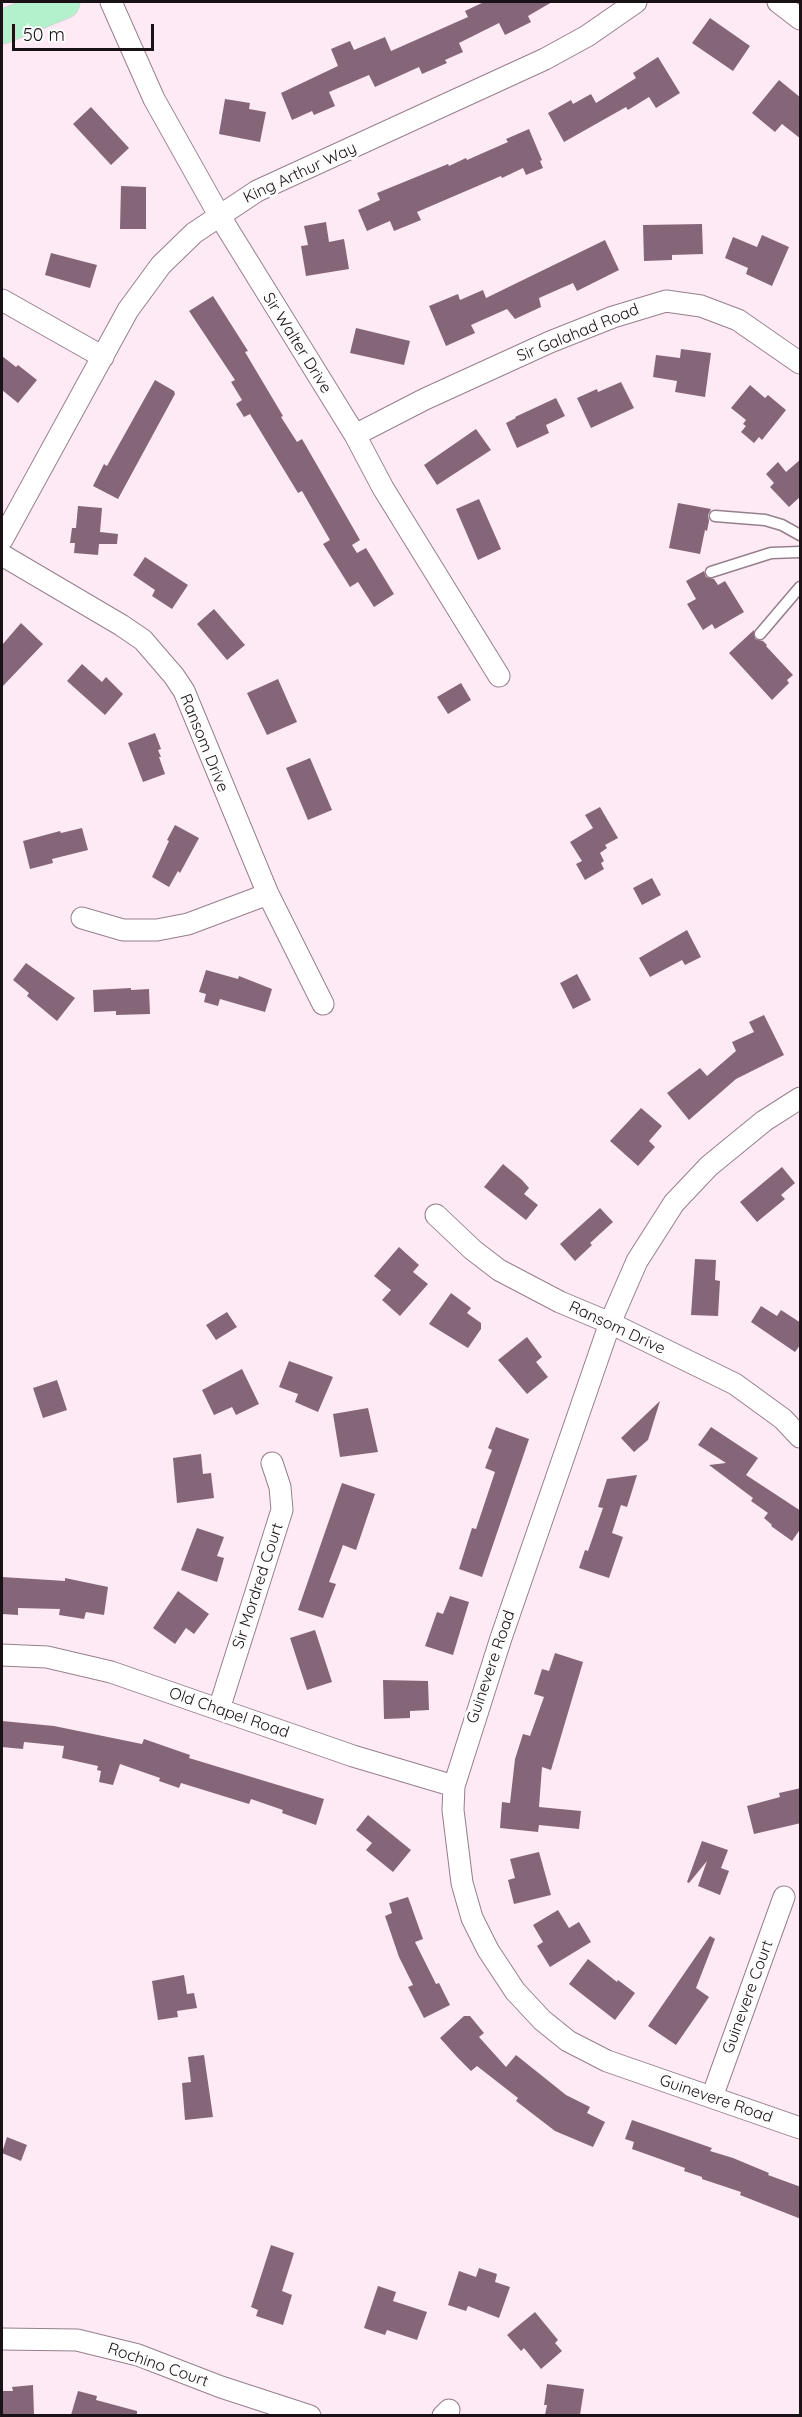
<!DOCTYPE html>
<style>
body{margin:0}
#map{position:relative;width:802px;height:2417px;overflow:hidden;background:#feeaf5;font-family:Quicksand,sans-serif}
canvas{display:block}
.frame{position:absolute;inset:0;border:3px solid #191116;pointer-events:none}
.scale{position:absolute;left:12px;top:24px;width:142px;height:27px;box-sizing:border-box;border:3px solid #191116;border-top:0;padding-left:8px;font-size:18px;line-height:21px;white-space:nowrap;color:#191116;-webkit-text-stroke:4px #fdfdfd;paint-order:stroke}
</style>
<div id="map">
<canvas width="802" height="2417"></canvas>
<div class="frame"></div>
<div class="scale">50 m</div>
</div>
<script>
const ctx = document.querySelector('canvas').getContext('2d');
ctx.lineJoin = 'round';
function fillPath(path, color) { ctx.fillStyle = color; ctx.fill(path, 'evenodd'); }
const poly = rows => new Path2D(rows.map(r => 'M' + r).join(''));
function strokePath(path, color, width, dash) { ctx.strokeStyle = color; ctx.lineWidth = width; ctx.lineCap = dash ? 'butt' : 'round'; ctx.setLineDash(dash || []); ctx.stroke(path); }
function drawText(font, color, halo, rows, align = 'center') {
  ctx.font = font + ' Quicksand,sans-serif'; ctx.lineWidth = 6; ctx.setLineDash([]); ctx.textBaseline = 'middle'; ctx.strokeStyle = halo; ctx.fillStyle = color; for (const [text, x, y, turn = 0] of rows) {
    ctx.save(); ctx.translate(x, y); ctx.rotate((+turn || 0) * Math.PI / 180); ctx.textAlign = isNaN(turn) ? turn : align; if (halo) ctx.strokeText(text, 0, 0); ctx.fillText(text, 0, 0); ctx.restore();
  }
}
fillPath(poly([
 [484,2,552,2,528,16,531,22,505,35,499,23,459,43,463,52,445,60,447,63,422,74,419,67,375,87,369,75,329,92,335,106,314,115,312,111,292,120,281,93,338,66,331,49,350,41,354,50,385,37,391,51,468,17,465,11],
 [710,18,750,46,733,71,692,43],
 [658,57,680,93,656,108,649,97,628,110,626,107,564,142,548,113,571,100,573,104,591,94,596,103,636,78,633,73],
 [779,80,801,98,801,139,782,124,775,132,752,113],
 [225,99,250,103,249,109,266,112,260,142,219,134],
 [91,107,129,148,111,165,73,124],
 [529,129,542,160,540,161,543,168,526,175,523,168,502,178,501,176,417,212,421,220,394,231,390,221,367,231,358,210,380,200,377,193,448,164,449,166,466,158,467,160,508,142,506,139],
 [121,186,146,187,146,229,120,229],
 [326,222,329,242,344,239,349,269,306,276,301,246,308,245,304,226],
 [702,224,703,254,672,255,672,260,644,261,643,225],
 [762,235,789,247,772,286,746,274,748,268,725,258,733,237,757,247],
 [605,240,619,270,577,291,573,283,539,298,541,307,515,319,507,309,471,325,475,333,446,346,429,306,458,294,460,300,483,290,486,298],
 [51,253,97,265,90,288,45,275],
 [213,296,248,351,245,352,283,416,281,417,297,442,302,439,360,540,352,545,357,553,366,548,394,594,374,607,358,582,350,587,323,544,330,540,302,491,298,493,250,414,244,417,236,404,242,400,231,382,235,380,189,311],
 [356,328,410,341,404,365,350,353],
 [681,349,711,353,705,397,675,392,677,381,653,377,656,355,680,358],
 [2,356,16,367,18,365,37,380,18,403,2,390],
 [155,380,174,391,175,394,118,499,93,486,104,464,107,466],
 [621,382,634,408,591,428,577,398,597,389,598,392],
 [750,385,765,398,768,395,786,410,762,440,759,437,754,443,741,432,746,426,743,424,746,420,731,408],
 [556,398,565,416,546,425,549,433,517,448,506,423,516,418,515,417],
 [476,429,491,450,437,485,424,465],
 [801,459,801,496,789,507,770,487,774,483,766,474,778,462,786,472],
 [479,499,501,549,478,560,456,509],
 [678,503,711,509,708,515,709,521,707,531,705,530,700,554,669,548],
 [78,506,102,508,100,532,118,534,117,544,99,544,98,555,74,553,75,543,70,543,72,528,76,528],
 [145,557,188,585,172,609,152,596,155,590,133,575],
 [704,571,706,577,714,579,718,585,725,581,744,612,715,629,712,624,703,630,687,604,696,599,686,581],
 [214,609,245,645,227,660,197,624],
 [21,623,43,644,2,687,2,645],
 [754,630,755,639,763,641,767,645,766,646,793,675,787,680,789,683,772,700,729,653],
 [82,664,102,682,106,677,123,694,105,715,67,681],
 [278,679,297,722,267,735,247,693],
 [461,683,471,700,448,714,437,697],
 [155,733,161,749,158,750,161,757,159,757,165,774,143,782,128,743],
 [310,758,332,810,308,820,286,768],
 [600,807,618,838,605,845,607,848,600,853,604,861,601,863,604,869,585,880,576,864,582,861,570,842,593,828,585,815],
 [175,825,199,838,180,873,178,871,169,887,152,877,169,841,167,840],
 [82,828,88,850,52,859,53,863,30,869,23,841,60,831,61,833],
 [652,878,661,895,642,905,633,888],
 [687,930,701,957,685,965,682,960,650,977,639,958],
 [26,963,75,998,57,1021,27,996,29,993,13,980],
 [206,970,238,979,239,976,272,989,265,1012,220,999,218,1006,204,1002,206,994,199,992],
 [577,974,591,1000,573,1009,560,983],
 [131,988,131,990,149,989,150,1014,116,1015,116,1011,94,1012,93,990],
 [764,1015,784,1055,736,1079,689,1120,667,1093,700,1068,707,1076,736,1051,732,1042,754,1032,749,1022],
 [641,1108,662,1126,649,1141,655,1147,638,1166,610,1141],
 [503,1164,522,1180,529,1188,524,1194,538,1205,526,1220,484,1187],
 [782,1167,795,1183,781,1195,785,1199,757,1222,740,1202],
 [600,1208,613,1222,590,1243,592,1245,575,1261,560,1244],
 [399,1247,419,1265,413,1272,428,1284,400,1316,382,1300,391,1290,374,1276],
 [695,1259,716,1260,715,1280,720,1281,718,1316,691,1315],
 [451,1293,471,1308,467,1313,481,1323,481,1329,468,1348,429,1324],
 [761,1306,777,1316,781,1310,801,1323,801,1344,795,1352,751,1322],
 [227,1312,237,1327,216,1340,206,1325],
 [527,1337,542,1357,536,1362,548,1377,527,1394,498,1360],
 [289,1361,333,1377,318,1412,295,1402,298,1394,279,1387],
 [242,1369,259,1404,236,1415,232,1407,214,1415,202,1390],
 [57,1380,67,1410,43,1418,33,1388],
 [660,1401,648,1440,634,1452,621,1438],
 [368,1408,378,1452,340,1457,333,1414],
 [496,1427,529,1439,482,1577,459,1569,472,1528,476,1529,495,1472,485,1468,492,1450,488,1448],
 [711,1427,758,1458,746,1475,801,1511,801,1528,792,1541,771,1526,772,1525,764,1518,768,1513,751,1501,753,1498,709,1465,726,1463,698,1445],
 [201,1454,203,1474,211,1473,214,1498,177,1503,173,1458],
 [637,1475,627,1507,621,1505,612,1533,623,1537,609,1578,579,1568,585,1550,588,1551,603,1508,598,1507,607,1479],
 [342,1483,375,1494,356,1550,343,1545,329,1582,336,1584,323,1618,298,1610],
 [197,1528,224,1537,217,1556,224,1558,217,1582,181,1570],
 [2,1577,65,1581,65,1578,108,1587,104,1615,86,1612,84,1619,59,1615,60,1609,18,1608,18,1615,2,1614],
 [178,1591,209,1614,194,1634,186,1628,175,1644,153,1628],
 [450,1596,469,1602,453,1655,425,1646,437,1612,443,1614],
 [315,1630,332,1682,307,1690,290,1638],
 [555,1653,583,1662,551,1770,542,1767,539,1807,581,1811,579,1829,539,1825,538,1832,500,1828,502,1802,510,1803,515,1759,523,1734,530,1736,544,1697,534,1694,542,1669,549,1671],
 [383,1680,428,1681,429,1710,410,1711,410,1718,384,1719],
 [2,1721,54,1726,142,1744,144,1739,190,1755,189,1758,324,1799,316,1825,282,1813,283,1810,251,1799,249,1804,181,1783,179,1788,159,1781,160,1778,120,1764,113,1785,99,1782,101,1771,97,1770,98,1766,62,1758,64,1746,24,1742,23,1749,2,1747],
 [801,1788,801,1823,754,1834,747,1806,780,1797,779,1793],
 [368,1815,411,1850,393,1872,366,1850,372,1843,356,1830],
 [702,1841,728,1850,721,1868,729,1871,720,1895,698,1886,707,1861,689,1883,687,1882],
 [539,1852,551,1895,514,1904,508,1880,515,1878,510,1859],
 [408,1897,423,1939,415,1942,436,1984,439,1983,450,2005,424,2018,408,1987,413,1985,399,1957,385,1916,392,1913,389,1903],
 [558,1910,569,1928,579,1922,591,1942,550,1967,537,1946,543,1942,533,1925],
 [710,1936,715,1939,696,1988,709,1997,676,2045,648,2026],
 [588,1959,617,1982,618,1980,635,1993,615,2020,569,1984],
 [184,1975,187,1994,194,1993,197,2008,177,2011,178,2017,158,2020,152,1981],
 [464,2016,470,2016,484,2033,479,2037,506,2067,516,2055,566,2095,590,2107,587,2113,605,2122,593,2147,555,2131,516,2101,518,2098,477,2066,471,2071,457,2057,440,2038],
 [204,2055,213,2117,185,2120,182,2083,191,2082,188,2057],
 [632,2120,712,2148,710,2151,733,2158,769,2173,768,2175,801,2187,801,2219,740,2195,741,2192,702,2179,702,2177,684,2171,685,2168,632,2149,634,2142,625,2139],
 [7,2137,27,2145,21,2161,2,2153],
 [271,2245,294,2253,282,2291,292,2295,283,2325,256,2316,258,2310,251,2307],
 [479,2268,497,2274,495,2282,510,2287,499,2318,468,2306,466,2311,448,2305,459,2271,476,2277],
 [378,2286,396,2292,393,2301,427,2312,417,2340,387,2330,385,2335,364,2328],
 [535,2312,558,2340,555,2343,562,2351,541,2369,524,2348,521,2351,507,2335],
 [547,2384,584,2389,580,2415,545,2415,547,2405,544,2405],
 [33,2385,34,2415,2,2415,2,2391,13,2391,12,2387],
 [78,2391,97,2396,96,2400,137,2411,137,2415,71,2415]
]), '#856678');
const service = poly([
 [715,516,765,520,782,525,800,535],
 [711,572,771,553,800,552],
 [760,634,800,587]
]);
const minor = poly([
 [111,2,154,99,219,215,355,435,383,488,499,676],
 [778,2,800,19],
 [2,300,103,357],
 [355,435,425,399,550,342,613,317,666,301,701,306,738,320,800,363],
 [2,540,128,310,161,265,194,233,257,191,545,59,587,36,636,2],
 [2,555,121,625,143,640,174,676,184,691,268,894,323,1004],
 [82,918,123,930,157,930,188,924,268,894],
 [800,1098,764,1121,709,1166,674,1203,637,1261,610,1323,501,1638,454,1786,453,1810,462,1883,472,1918,488,1950,515,1991,542,2020,568,2041,607,2061,800,2128],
 [436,1215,473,1250,499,1270,560,1302,610,1323,735,1384,783,1419,800,1437],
 [2,1655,47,1657,111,1672,353,1756,454,1786],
 [219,1709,282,1510,280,1487,272,1463],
 [712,2097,784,1897],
 [2,2339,77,2340,138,2355,221,2387,310,2416],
 [443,2416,449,2410]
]);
const primary = poly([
 [2,27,63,2]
]);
strokePath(service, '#967f8c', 13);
strokePath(minor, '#967f8c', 23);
strokePath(primary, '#d6d4d5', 35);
strokePath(service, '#fff', 10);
strokePath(minor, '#fff', 21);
strokePath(primary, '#b3f1cd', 33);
drawText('16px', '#191116', '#fdfdfd', [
 ["King Arthur Way",300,173,-25],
 ["Sir Galahad Road",578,333,-22],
 ["Sir Walter Drive",297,343,58],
 ["Ransom Drive",204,743,68],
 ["Ransom Drive",617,1328,25],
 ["Sir Mordred Court",258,1586,-72],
 ["Guinevere Road",491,1667,-71],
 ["Old Chapel Road",229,1713,19],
 ["Guinevere Court",748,1997,-70],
 ["Guinevere Road",716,2099,19],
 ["Rochino Court",158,2365,19]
]);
</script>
